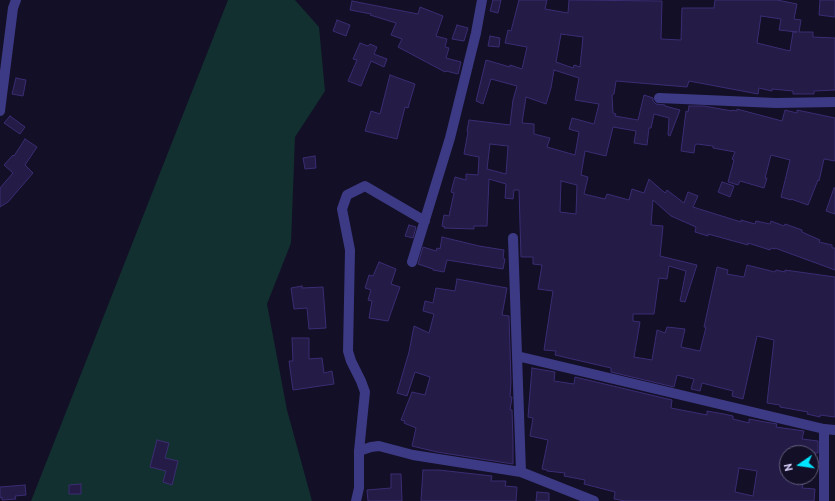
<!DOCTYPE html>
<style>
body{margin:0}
#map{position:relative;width:835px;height:501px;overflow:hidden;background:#130f26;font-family:"PT Sans",sans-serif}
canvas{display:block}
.north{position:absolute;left:779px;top:445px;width:40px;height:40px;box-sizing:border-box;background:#130f26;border:1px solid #625e7d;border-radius:50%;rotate:257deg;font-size:11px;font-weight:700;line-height:16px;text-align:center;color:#d9d4ff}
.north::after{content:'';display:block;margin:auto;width:14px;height:18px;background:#00e5ff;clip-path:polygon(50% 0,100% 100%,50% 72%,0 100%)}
</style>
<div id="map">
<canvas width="835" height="501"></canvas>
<div class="north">N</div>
</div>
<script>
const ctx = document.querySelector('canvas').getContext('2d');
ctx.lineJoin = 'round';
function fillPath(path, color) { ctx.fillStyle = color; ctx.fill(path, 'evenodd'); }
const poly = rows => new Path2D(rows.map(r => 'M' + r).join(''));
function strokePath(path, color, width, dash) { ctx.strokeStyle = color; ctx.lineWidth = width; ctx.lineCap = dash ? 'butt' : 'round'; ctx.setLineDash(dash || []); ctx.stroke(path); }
fillPath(poly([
 [228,0,295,0,319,27,325,91,295,137,291,243,267,304,287,410,312,501,31,501]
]), '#12302f');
const building = poly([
 [493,0,501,0,498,13,490,11,493,0],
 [519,0,547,0,545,9,568,13,569,0,662,1,661,39,681,40,682,8,714,8,715,0,777,0,797,4,794,19,801,20,799,32,813,32,813,37,835,38,835,90,814,91,814,94,793,94,793,91,772,89,772,91,759,88,758,94,689,81,687,87,616,81,614,94,612,95,613,113,616,114,615,116,638,120,644,95,653,98,653,101,656,104,665,105,665,106,680,110,670,136,668,135,669,118,654,114,651,128,649,128,647,145,634,143,636,131,613,127,606,156,585,151,581,175,588,177,584,194,605,199,607,194,629,200,632,189,644,193,649,179,665,193,667,190,684,203,688,192,698,196,693,207,741,222,741,220,755,224,756,221,770,224,771,221,784,226,785,224,802,230,802,232,820,240,819,242,832,245,832,248,835,248,835,270,775,248,775,249,771,248,770,250,748,243,748,245,708,234,708,236,695,232,696,227,671,216,653,200,651,225,663,226,660,256,697,265,685,302,680,301,686,271,669,266,667,279,659,278,654,314,633,314,633,321,640,322,634,357,652,360,657,330,665,333,667,327,685,329,681,347,700,351,706,327,704,327,717,267,728,270,727,274,744,277,747,265,775,272,776,270,785,272,785,270,835,277,835,417,820,415,820,417,807,414,808,412,780,407,780,405,767,403,774,340,757,336,743,399,732,396,733,391,702,383,700,391,691,389,694,379,677,375,674,387,611,372,611,368,555,355,556,351,544,350,553,291,538,289,542,265,533,264,533,257,521,257,519,190,514,190,513,199,505,198,506,184,489,179,487,226,474,226,474,229,444,228,445,227,442,226,444,215,449,216,454,193,451,192,455,177,466,180,466,174,478,175,479,157,464,154,468,132,467,131,469,120,510,125,513,100,517,86,491,79,483,104,476,101,486,60,510,67,510,65,522,69,527,47,505,43,508,30,511,31,519,0],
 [761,16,781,19,779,30,797,32,793,32,790,51,757,43,761,16],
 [561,34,583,37,580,67,574,65,573,68,556,62,561,34],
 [554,70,579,78,575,100,599,104,594,124,572,118,569,129,579,132,575,155,547,147,550,138,534,134,534,124,522,123,526,97,546,104,551,88,554,70],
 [490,144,508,146,506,174,487,169,490,144],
 [561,181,577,185,576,214,560,212,561,181],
 [820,0,835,0,835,17,819,15,820,0],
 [352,1,418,14,420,7,443,16,436,36,447,39,445,47,449,48,446,58,461,62,458,74,446,71,445,72,398,47,402,39,391,35,396,23,370,15,371,14,350,10,352,1],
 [337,20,350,25,346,36,333,31,337,20],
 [457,25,468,28,464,41,452,39,457,25],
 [490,36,500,38,499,47,488,46,490,36],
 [360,43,368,46,370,44,377,47,374,54,387,59,384,67,371,61,361,86,348,81,357,60,353,59,360,43],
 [390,75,415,84,408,108,405,107,397,139,365,131,371,111,380,114,390,75],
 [16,78,26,80,23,96,12,94,16,78],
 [689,106,704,106,732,111,732,110,737,111,737,109,782,121,785,110,797,113,797,110,835,118,835,161,824,159,819,181,818,180,808,205,791,199,791,200,781,197,790,160,771,155,765,178,767,178,764,188,740,181,738,185,728,182,734,160,732,159,735,152,713,148,713,146,697,144,695,145,694,153,681,151,686,111,688,112,689,106],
 [10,116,25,127,20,134,4,123,10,116],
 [25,139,37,147,25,165,33,173,8,202,0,207,0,188,13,173,4,165,13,155,14,156,25,139],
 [315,156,316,168,305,169,303,158,315,156],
 [722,182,734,186,730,197,718,192,722,182],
 [834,188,835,188,835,214,826,211,834,188],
 [409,225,416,227,413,238,405,236,409,225],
 [442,237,479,246,504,250,503,258,505,259,503,269,447,260,444,272,433,270,433,269,418,264,423,247,436,251,437,248,440,249,442,237],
 [379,262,396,269,391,284,400,287,388,321,369,318,372,301,368,300,371,290,365,288,369,275,373,276,379,262],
 [457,279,507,288,502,315,509,316,511,382,510,397,512,397,510,410,512,410,513,442,513,464,437,452,412,446,416,428,404,423,405,421,401,420,412,392,425,395,430,377,415,372,407,396,397,393,409,352,414,326,429,333,434,314,423,311,425,301,433,303,436,288,455,291,457,279],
 [302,286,302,288,323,287,326,328,309,329,307,308,294,309,291,288,302,286],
 [292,338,309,338,309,359,322,358,324,373,332,371,334,384,293,390,289,361,293,361,292,338],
 [532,368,555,372,554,381,574,384,575,377,672,400,671,408,707,415,707,411,724,414,733,416,733,419,749,423,749,419,765,422,777,424,776,427,804,431,802,439,818,441,818,453,787,453,787,477,805,477,802,488,815,489,814,501,625,501,614,499,615,492,584,484,585,480,564,476,565,473,547,471,547,470,542,469,548,440,530,436,533,418,528,417,532,368],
 [739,468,757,471,753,496,735,492,739,468],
 [157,440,169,443,165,458,178,461,172,485,163,482,166,471,150,467,157,440],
 [423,470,439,470,492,476,491,481,506,481,505,486,517,487,516,501,421,501,423,470],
 [391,474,401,474,402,501,368,501,367,490,391,488,391,474],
 [81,484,81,494,69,494,69,485,81,484],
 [25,485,26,495,15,496,16,499,2,500,2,497,0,498,0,487,25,485],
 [537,492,549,493,549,501,536,501,537,492]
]);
fillPath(building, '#241b47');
strokePath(building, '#3b2d73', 1);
strokePath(poly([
 [659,98,776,103,835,102],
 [0,111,13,8,16,0],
 [513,238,521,472],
 [412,262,450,138,476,33,482,0],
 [517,356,824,429,835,430],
 [359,451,371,447,379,446,413,455,521,472,594,501],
 [356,501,359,488,359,451,365,392,361,381,351,361,348,351,350,250,342,209,347,195,365,186,425,221],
 [824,501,824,429]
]), '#3d3a85', 10);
</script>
